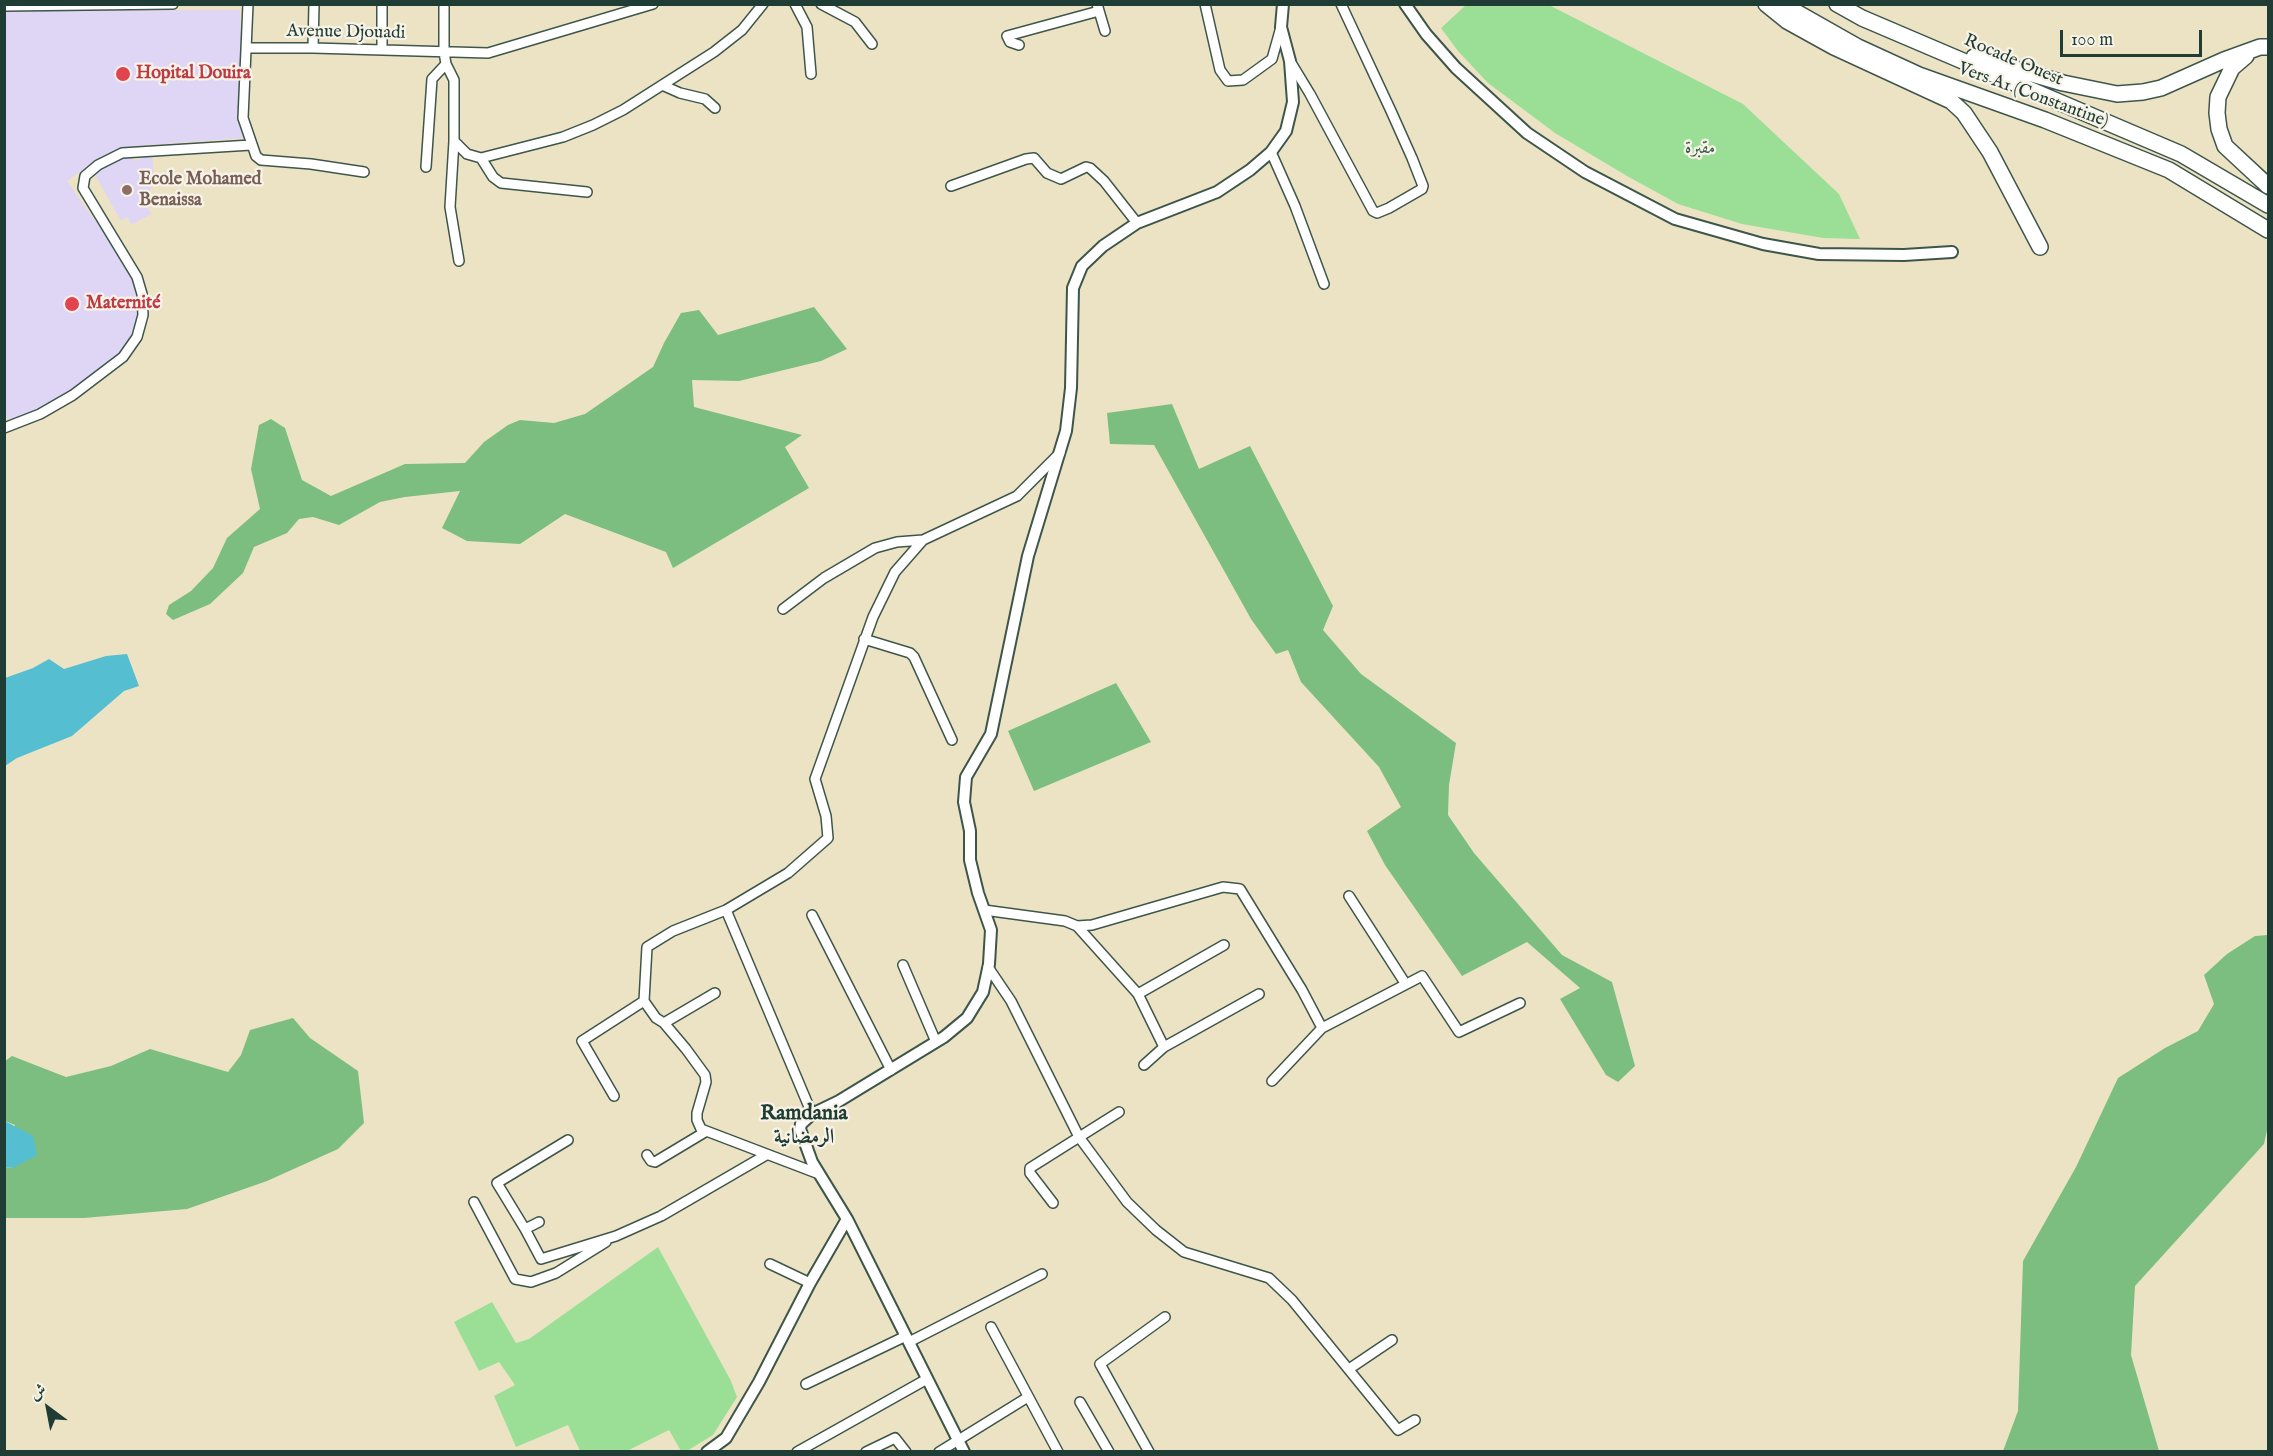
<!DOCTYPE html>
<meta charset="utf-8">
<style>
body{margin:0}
#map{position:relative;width:2273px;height:1456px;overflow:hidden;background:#ece3c4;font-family:"IM FELL English",Amiri,serif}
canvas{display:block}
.frame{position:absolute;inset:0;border:6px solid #1f3d34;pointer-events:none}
.north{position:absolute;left:18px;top:1378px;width:60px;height:60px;-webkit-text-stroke:4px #f7f3e8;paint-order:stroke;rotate:328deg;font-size:16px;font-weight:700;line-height:24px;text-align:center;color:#1f3d34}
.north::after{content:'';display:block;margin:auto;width:21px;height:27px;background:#1f3d34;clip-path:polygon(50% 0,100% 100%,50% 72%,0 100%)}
.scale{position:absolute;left:2060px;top:30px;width:142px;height:27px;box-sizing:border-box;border:3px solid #1f3d34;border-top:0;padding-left:8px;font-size:18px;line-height:21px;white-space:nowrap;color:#1f3d34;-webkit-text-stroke:4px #f7f3e8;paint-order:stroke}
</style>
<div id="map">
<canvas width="2273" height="1456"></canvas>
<div class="frame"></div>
<div class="north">ش</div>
<div class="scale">100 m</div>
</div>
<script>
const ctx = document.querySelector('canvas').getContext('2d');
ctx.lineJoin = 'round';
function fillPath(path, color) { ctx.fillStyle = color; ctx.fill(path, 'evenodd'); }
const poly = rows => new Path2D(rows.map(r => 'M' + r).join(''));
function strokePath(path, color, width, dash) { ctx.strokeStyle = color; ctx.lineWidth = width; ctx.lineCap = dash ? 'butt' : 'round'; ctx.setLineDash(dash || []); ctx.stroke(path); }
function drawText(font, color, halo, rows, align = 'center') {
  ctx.font = font + ' "IM FELL English",Amiri,serif'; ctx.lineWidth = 4.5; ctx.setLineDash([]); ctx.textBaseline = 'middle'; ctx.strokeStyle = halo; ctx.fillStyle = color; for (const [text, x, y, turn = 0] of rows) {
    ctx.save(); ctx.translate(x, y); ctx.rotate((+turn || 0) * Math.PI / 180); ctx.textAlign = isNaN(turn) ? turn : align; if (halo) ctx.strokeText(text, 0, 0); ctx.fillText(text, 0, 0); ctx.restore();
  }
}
fillPath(poly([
 [240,10,244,138,124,147,98,159,67,181,128,267,136,283,139,295,139,313,134,330,125,347,113,361,96,375,21,420,5,418,5,11],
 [130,154,134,161,152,154,154,174,147,206,151,214,131,225,128,217,121,221,94,173]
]), '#dfd5f5');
fillPath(poly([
 [1466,5,1549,5,1743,104,1839,194,1860,239,1823,238,1742,224,1678,204,1627,176,1555,133,1488,83,1458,51,1441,28],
 [658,1247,731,1381,737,1397,713,1435,687,1451,681,1451,669,1430,627,1451,580,1451,568,1425,516,1447,494,1396,515,1385,499,1362,479,1371,454,1322,492,1302,516,1343,529,1339]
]), '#9bdf96');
fillPath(poly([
 [814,307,847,349,821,361,739,381,692,380,694,407,802,435,785,447,809,488,673,568,666,552,565,514,520,544,467,541,442,528,460,491,405,497,380,502,339,525,313,517,299,519,287,533,254,547,243,573,210,604,173,620,166,614,169,605,191,591,213,568,227,538,260,509,251,469,259,425,271,419,285,428,302,480,331,496,405,464,465,463,484,442,508,425,520,420,554,423,585,414,653,367,664,343,681,313,699,310,718,335],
 [1172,404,1199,469,1250,446,1333,606,1323,630,1361,674,1456,743,1449,785,1448,815,1474,853,1562,955,1612,982,1635,1066,1618,1082,1606,1075,1560,999,1580,988,1527,942,1462,976,1385,865,1367,831,1401,807,1379,767,1301,682,1288,650,1276,654,1251,619,1154,445,1110,444,1107,413],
 [1116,683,1151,742,1034,791,1008,731],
 [2268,935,2268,1126,2264,1144,2135,1286,2131,1355,2159,1451,2003,1451,2018,1411,2023,1261,2076,1167,2118,1078,2165,1048,2198,1031,2214,1004,2204,975,2227,954,2255,936],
 [293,1018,310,1038,358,1071,364,1123,338,1149,267,1181,187,1209,84,1218,5,1218,5,1167,13,1168,15,1125,5,1121,5,1061,12,1056,66,1077,111,1066,150,1049,228,1072,241,1055,250,1030]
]), '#7cbe7f');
fillPath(poly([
 [127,654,139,686,124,691,72,736,17,758,5,766,5,678,33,668,49,659,64,669,106,656],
 [5,1121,33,1136,37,1155,13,1168,5,1167]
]), '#55bed1');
const minor = poly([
 [248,4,243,118,256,156,261,160,311,164,364,172],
 [382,4,382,49],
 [444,4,444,52,446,64,454,80,454,141,467,154,481,158,563,137,593,125,623,110,714,52,742,30,763,4],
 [795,4,807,27,811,74],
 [821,4,855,22,872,44],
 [1097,4,1105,31],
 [1205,4,1220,70,1228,81,1243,80,1272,59,1281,27],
 [4,6,173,4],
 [1019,45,1010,42,1007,36,1099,11],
 [247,48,313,48,488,53,653,4],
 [313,48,314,4],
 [1290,61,1310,94,1373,211,1377,213,1389,208,1422,189,1423,186,1412,158,1391,111,1341,4],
 [662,85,680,93,705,99,715,108],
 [454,141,450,207,459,261],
 [1271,152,1295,206,1324,284],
 [481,158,493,177,501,183,587,192],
 [426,167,432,79,446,64],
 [951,186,1026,159,1034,158,1047,173,1061,179,1086,167,1090,168,1104,181,1137,223],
 [4,428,40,414,73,395,123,357,137,337,143,315,142,294,137,277,83,188,85,176,98,165,122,153,251,145],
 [783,609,824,578,875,548,897,542,923,540],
 [864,639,910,653,914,657,952,740],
 [1349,896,1405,983],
 [726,910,812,1114],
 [984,910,1065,921,1077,926,1092,925,1223,887,1240,889,1302,990,1322,1028,1422,976,1459,1032,1520,1003],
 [812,915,891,1070],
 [1077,926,1138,994,1164,1047,1259,994],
 [903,965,936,1042],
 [988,967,1011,1001,1079,1137,1127,1202,1156,1230,1184,1252,1269,1278,1292,1300,1398,1430,1415,1420],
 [1138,994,1224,945],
 [664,1023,715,993],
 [1144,1065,1164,1047],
 [1272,1081,1322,1028],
 [614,1096,582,1041,644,1001],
 [647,1155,651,1161,655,1162,705,1132],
 [819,1174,701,1129,697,1120,697,1113,706,1082,705,1075,686,1049,664,1023,656,1018,644,1001,647,947,673,931,726,910,788,873,828,838,826,816,815,779,873,617,895,572,923,540,1017,496,1060,453],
 [474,1202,515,1279,531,1282,556,1273,606,1242],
 [1053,1203,1030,1173,1030,1168,1119,1112],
 [539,1222,525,1229,541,1259,616,1236,661,1216,766,1155],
 [525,1229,497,1183,568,1140],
 [770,1264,810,1283],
 [991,1327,1058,1452],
 [909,1342,1042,1274],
 [1349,1369,1392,1340],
 [806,1384,906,1336],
 [1080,1402,1109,1452],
 [797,1452,927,1379],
 [866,1452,895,1438,906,1452],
 [939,1452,1028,1397],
 [1149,1452,1100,1364,1165,1317]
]);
const tertiary = poly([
 [1405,4,1426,34,1456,68,1527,133,1585,172,1675,219,1763,244,1819,254,1904,255,1952,252],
 [707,1452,726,1438,759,1382,810,1283,847,1219],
 [964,1452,847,1219,812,1162,800,1129,801,1124,812,1114,839,1101,944,1037,967,1018,983,992,989,964,991,930,978,893,970,860,970,831,964,802,966,777,991,734,1028,556,1066,431,1071,388,1073,288,1082,266,1103,246,1137,223,1217,192,1250,170,1271,152,1286,131,1293,102,1290,61,1281,27,1283,4]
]);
const trunk = poly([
 [1766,4,1787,21,1834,47,1951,101,1964,113,1990,152,2040,247],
 [1782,4,1858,47,1919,75,2045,120,2169,170,2268,230],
 [1837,4,1862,18,2181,154,2268,205],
 [2246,56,2232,68,2218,97,2217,113,2219,129,2225,146,2268,186],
 [1974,57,2063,83,2117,94,2143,92,2161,88,2224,60,2260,47,2268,47]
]);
strokePath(minor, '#3e564a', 12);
strokePath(tertiary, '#3e564a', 14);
strokePath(trunk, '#3e564a', 18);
strokePath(minor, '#fff', 9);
strokePath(tertiary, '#fff', 10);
strokePath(trunk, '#fff', 15);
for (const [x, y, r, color] of [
 [123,74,8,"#e0444e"],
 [127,190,6,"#8d6e63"],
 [72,304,8,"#e0444e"]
]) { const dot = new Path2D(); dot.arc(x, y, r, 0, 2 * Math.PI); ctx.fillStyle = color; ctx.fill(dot); strokePath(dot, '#f7f3e8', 2); }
drawText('18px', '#1f3d34', '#f7f3e8', [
 ["Avenue Djouadi",346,33,1],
 ["Rocade Ouest",2013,61,23],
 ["Vers A1 (Constantine)",2033,96,20]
]);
drawText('bold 18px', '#be3a42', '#f7f3e8', [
 ["Hopital Douira",136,74],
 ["Maternité",86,304]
], 'left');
drawText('18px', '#385d48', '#f7f3e8', [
 ["مقبرة",1700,149]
]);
drawText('bold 18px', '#785e54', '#f7f3e8', [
 ["Ecole Mohamed",139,180],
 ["Benaissa",139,201]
], 'left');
drawText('bold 21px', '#1f3d34', '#f7f3e8', [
 ["Ramdania",804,1115],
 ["الرمضانية",804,1139]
]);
</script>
